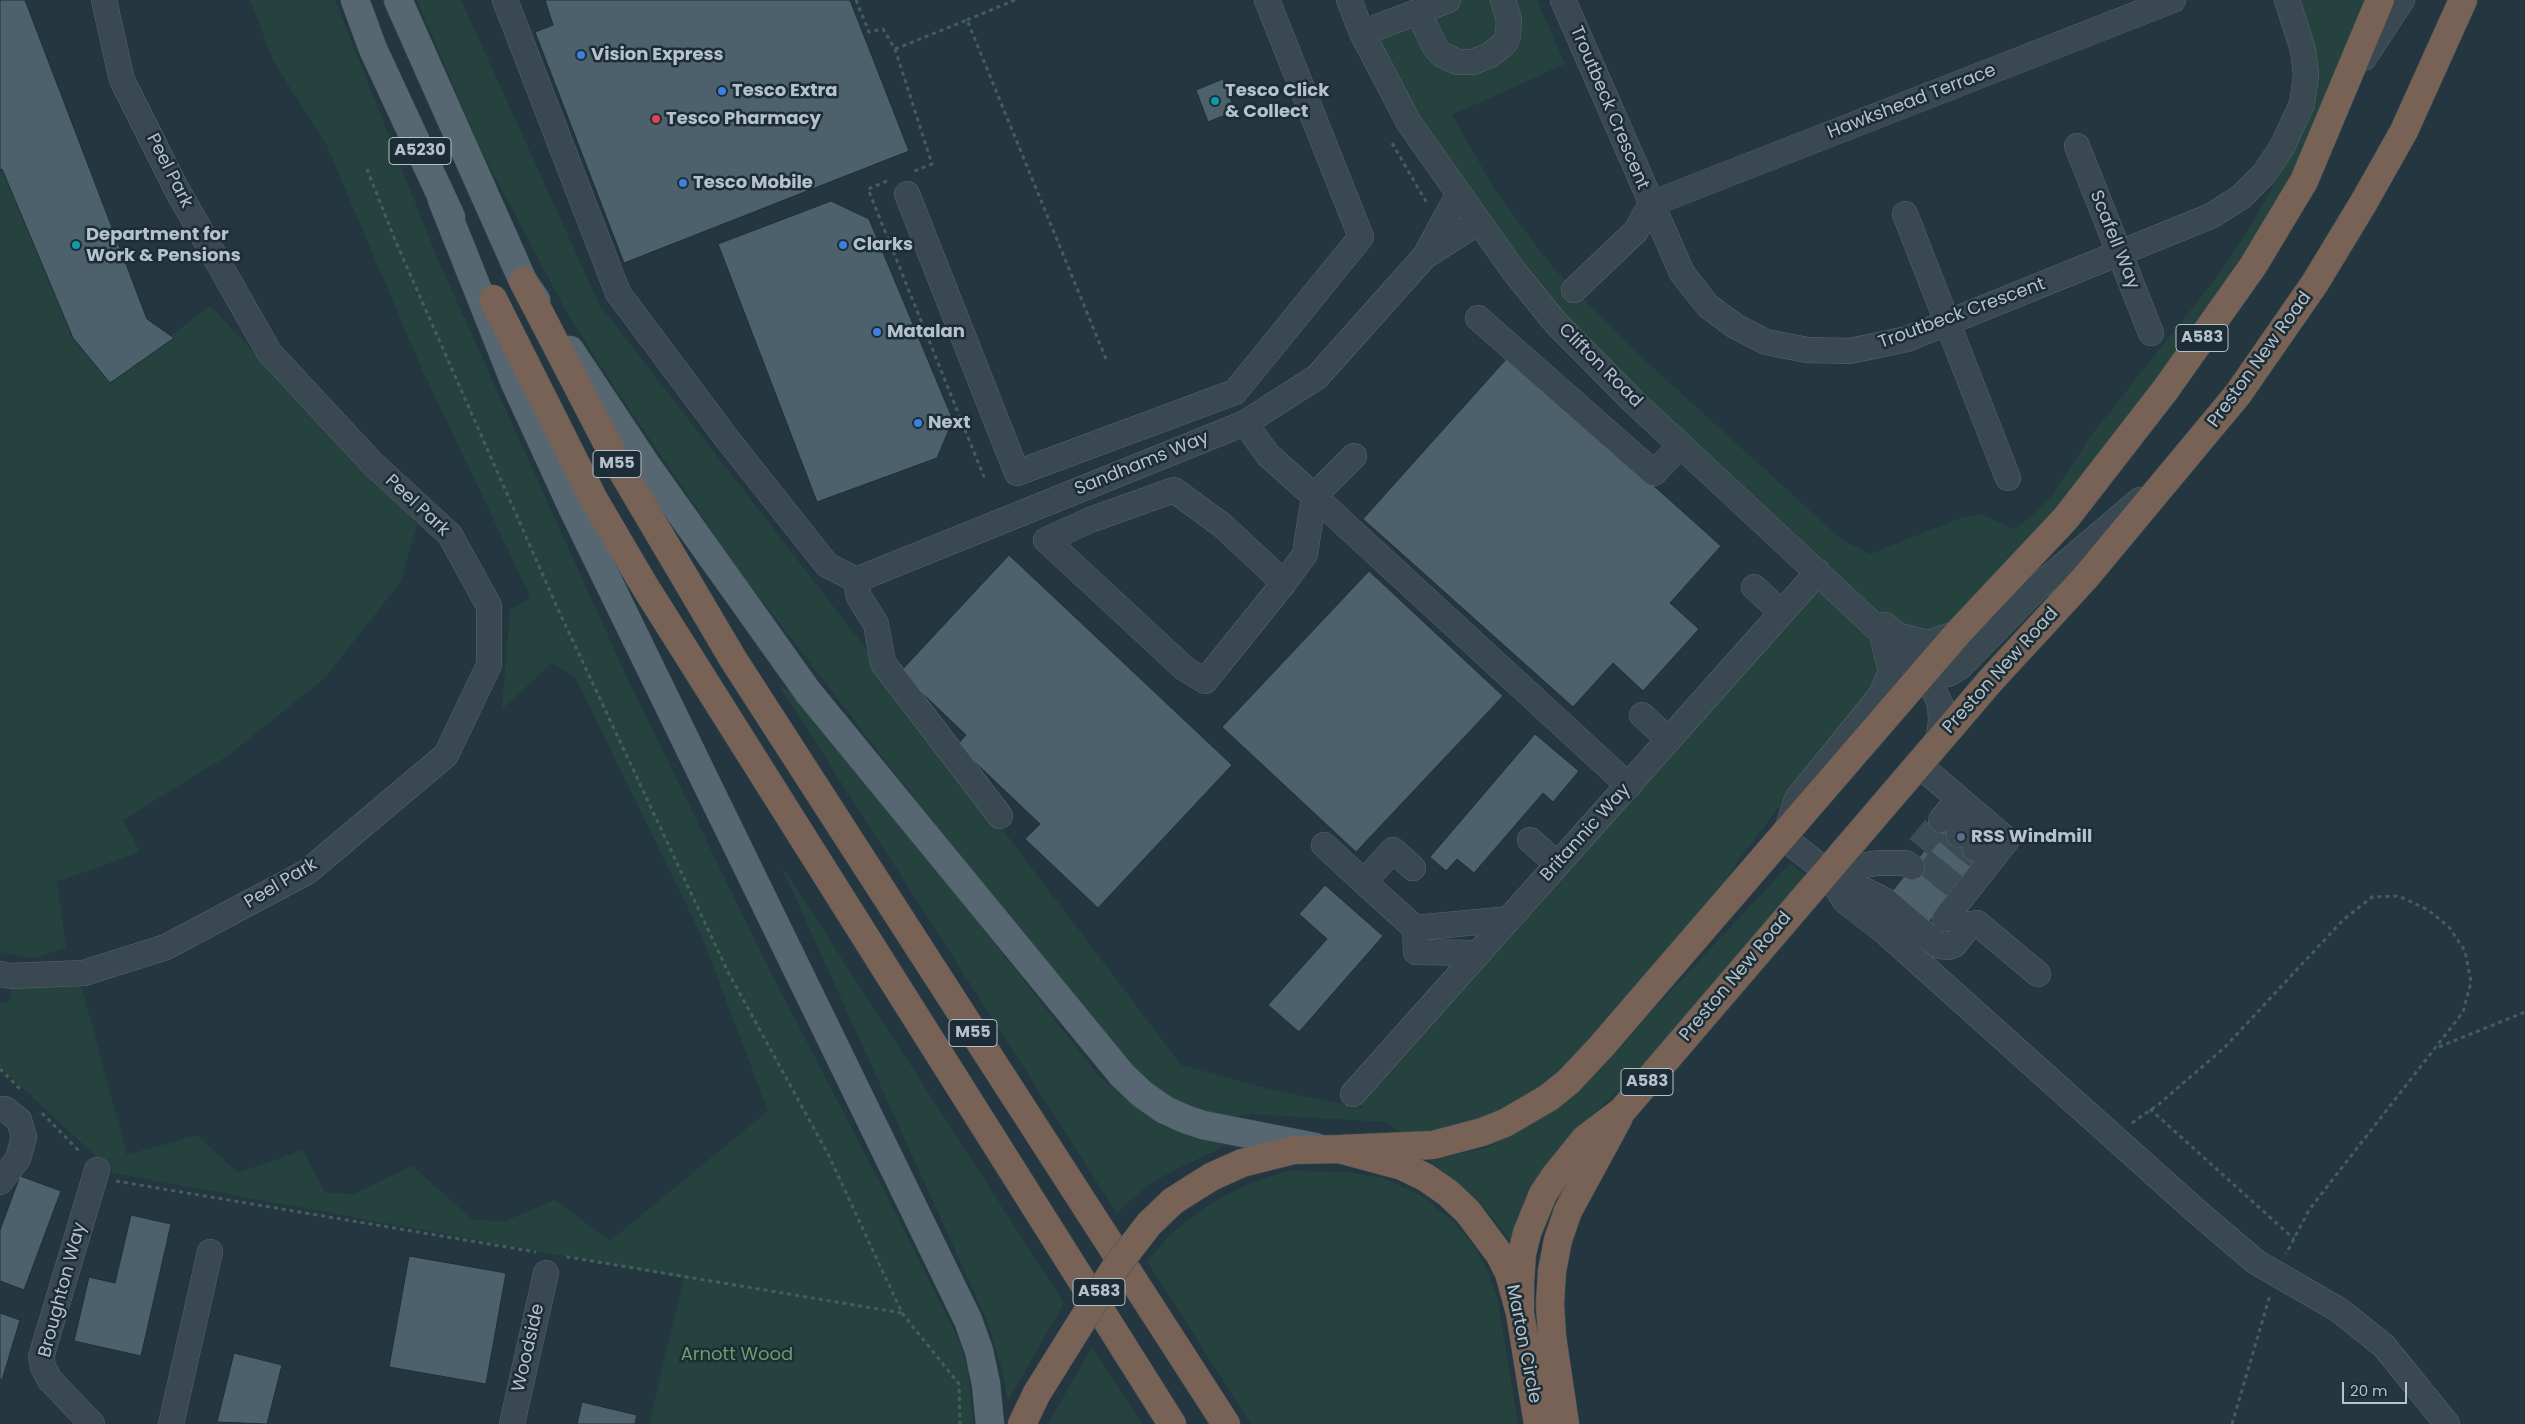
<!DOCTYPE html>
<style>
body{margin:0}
#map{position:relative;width:2525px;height:1424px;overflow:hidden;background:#243741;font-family:Poppins,sans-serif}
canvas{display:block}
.scale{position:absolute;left:2342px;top:1382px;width:65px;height:22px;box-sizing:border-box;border:2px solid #b5c2cb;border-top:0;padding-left:6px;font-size:15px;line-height:18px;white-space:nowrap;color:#b5c2cb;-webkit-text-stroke:4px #1d2d36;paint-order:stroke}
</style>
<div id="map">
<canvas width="2525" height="1424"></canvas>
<div class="scale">20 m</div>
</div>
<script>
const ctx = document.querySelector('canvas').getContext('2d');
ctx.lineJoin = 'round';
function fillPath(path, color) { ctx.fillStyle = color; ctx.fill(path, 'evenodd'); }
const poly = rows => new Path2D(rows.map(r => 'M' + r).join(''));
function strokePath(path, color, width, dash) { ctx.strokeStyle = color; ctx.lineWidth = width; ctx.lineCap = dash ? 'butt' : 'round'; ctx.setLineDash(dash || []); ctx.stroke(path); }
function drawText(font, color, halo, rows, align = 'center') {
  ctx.font = font + ' Poppins,sans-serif'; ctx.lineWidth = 5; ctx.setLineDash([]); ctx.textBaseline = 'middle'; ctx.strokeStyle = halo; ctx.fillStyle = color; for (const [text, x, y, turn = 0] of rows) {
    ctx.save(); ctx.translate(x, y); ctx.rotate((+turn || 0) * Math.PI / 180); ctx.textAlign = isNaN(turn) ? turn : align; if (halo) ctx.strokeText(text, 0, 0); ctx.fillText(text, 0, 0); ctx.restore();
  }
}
fillPath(poly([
 [250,0,335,0,438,260,622,667,766,963,892,1206,960,1343,968,1372,973,1424,649,1424,684,1278,114,1173,0,1067,0,1003,10,1001,10,988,81,985,127,1155,197,1135,238,1173,303,1150,325,1193,354,1194,412,1166,473,1220,505,1221,555,1200,610,1241,768,1111,703,939,575,677,552,663,502,709,510,609,531,598,421,367,327,146,274,62],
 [417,0,461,0,599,304,844,620,1181,1065,1272,1090,1362,1108,1353,1094,1818,572,1555,322,1362,33,1448,0,1537,0,1565,64,1452,115,1495,190,1539,250,1559,274,1636,352,1841,539,1870,554,1961,518,1981,514,2015,529,2031,517,2053,494,2090,437,2216,278,2250,227,2304,131,2311,107,2287,0,2380,0,2253,266,1958,633,1882,640,1891,672,1799,782,1739,859,1718,894,1643,997,1505,1123,1405,1136,1385,1122,1251,1114,1231,1117,1214,1116,1170,1099,1124,1061,891,768,743,576,617,391,568,315,480,148],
 [2,169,71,333,110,383,210,306,417,524,401,581,325,678,230,754,123,820,140,852,57,882,66,947,35,958,0,952,0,171],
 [777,682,795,697,907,832,1098,1075,1134,1106,1162,1126,1227,1145,1171,1172,1145,1187,1117,1213],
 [780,863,1064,1303,1008,1401,1001,1365,987,1321],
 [1790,864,1807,877,1682,1021,1617,1092,1557,1150,1527,1196,1512,1243,1482,1204,1430,1161,1485,1148,1518,1132,1567,1100,1606,1064,1650,1013],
 [1287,1171,1346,1172,1384,1178,1423,1197,1454,1222,1471,1242,1488,1272,1497,1297,1518,1424,1251,1424,1147,1261,1173,1232,1213,1202,1246,1185],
 [1092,1347,1142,1424,1048,1424]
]), '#26423f');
const building = poly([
 [0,0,25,0,147,319,174,338,110,383,73,338,2,169,0,170,0,0],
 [545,0,850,0,909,151,624,263,535,32,553,25,545,0],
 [1223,79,1235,111,1208,122,1196,90,1223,79],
 [831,201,869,219,953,420,937,458,817,502,718,244,831,201],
 [1509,356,1721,546,1670,603,1699,629,1643,691,1613,663,1573,707,1363,519,1509,356],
 [1009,555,1232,765,1098,908,1025,839,1040,824,957,745,966,735,900,672,1009,555],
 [1369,571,1503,696,1356,852,1222,727,1369,571],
 [1535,734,1579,771,1553,802,1543,793,1474,873,1457,859,1446,871,1430,857,1535,734],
 [1937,816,1982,853,1926,926,1890,894,1924,851,1915,844,1937,816],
 [1325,885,1383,936,1299,1032,1268,1005,1327,939,1299,914,1325,885],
 [20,1176,61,1191,24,1290,0,1281,0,1230,20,1176],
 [131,1215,171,1224,141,1356,74,1341,89,1277,115,1283,131,1215],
 [409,1256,506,1273,486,1384,389,1367,409,1256],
 [0,1313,20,1320,2,1380,0,1379,0,1313],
 [234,1353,282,1365,267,1424,217,1422,234,1353],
 [582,1402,637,1415,635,1424,577,1424,582,1402]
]);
fillPath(building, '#4d616c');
strokePath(building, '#1f2f38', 1);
strokePath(poly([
 [1919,847,1941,820],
 [1925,878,1959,835],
 [1942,892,1975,849]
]), '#3a4c56', 25, [25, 12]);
const minor = poly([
 [505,0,618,293,728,440,827,565,856,580],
 [1349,0,1362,33,1409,123,1513,270,1555,322,1633,401,1925,673,1940,703,1941,722,1938,742],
 [1563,0,1682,273,1708,306,1735,326,1766,342,1807,350,1850,351,1907,339,2211,216,2241,197,2264,174,2282,147,2302,104,2306,75,2303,50,2287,0],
 [1418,12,1435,47,1442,55,1458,62,1473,62,1490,55,1505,43,1508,36,1509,20,1503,0],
 [1362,33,1448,0],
 [2364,58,2402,0],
 [2077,146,2151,333],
 [907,194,1017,473,1235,392,1361,237,1267,0],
 [1905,214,2008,478],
 [1427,255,1477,223],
 [1574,290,1636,231,1651,204,2173,0],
 [1478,318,1654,473,1681,445],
 [1245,423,1268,455,1314,496,1305,554,1284,583,1205,681,1184,668,1046,540,1090,520,1174,490,1223,526,1284,583],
 [1354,456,1314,496,1629,786],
 [856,580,1245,423,1317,377,1425,256,1458,195],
 [856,580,859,597,876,624,883,663,1000,816],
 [1754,587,1781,612],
 [1885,625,1897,635,1928,643,1958,633],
 [1882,634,1891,672,1881,695,1797,799,1784,838,1826,871,1886,901,1939,946,1949,947,1954,945,1971,924,1977,923,2038,974],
 [1925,673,1934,676,1948,674,1960,667,2038,587,2140,500],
 [1642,715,1669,740],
 [1918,764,2007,840,1945,919],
 [1941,820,1958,800],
 [1959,835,1975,814],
 [1530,840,1557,864],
 [1324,845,1364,882],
 [1975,849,1991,827],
 [1413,868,1393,850,1364,882,1415,928,1416,952,1479,953],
 [1826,871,1845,901,1885,932,2195,1210,2256,1262,2339,1310,2384,1346,2447,1424],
 [1826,871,1878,863,1906,863,1912,867],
 [1415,928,1509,919],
 [0,974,11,976,84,973,166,947,307,872,446,755,489,665,489,606,450,535,372,463,269,352,176,188,122,80,104,0],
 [1353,1094,1818,572],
 [0,1109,5,1109,19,1120,24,1137,18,1159,0,1182],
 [92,1424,50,1380,43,1367,41,1357,97,1170],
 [171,1424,210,1252],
 [512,1424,546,1273]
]);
const major = poly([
 [355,0,373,49,451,217],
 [398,0,523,281,536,300],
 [442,200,515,383,571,505,968,1320,979,1351,986,1384,990,1424],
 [570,350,647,466,808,692,1122,1075,1142,1094,1165,1110,1185,1119,1203,1125,1315,1147]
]);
const highway = poly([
 [523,281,618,464,733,659,1226,1424],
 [493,299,593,498,644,585,1172,1424],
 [1339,1149,1433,1145,1482,1132,1505,1123,1548,1098,1568,1082,1600,1048,1958,633,2066,518,2166,389,2253,266,2304,181,2380,0],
 [1173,1201,1211,1177,1242,1163,1294,1150,1339,1149,1402,1166,1425,1177,1448,1193,1468,1212,1500,1255,1509,1273,1520,1313,1538,1424],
 [1520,1313,1520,1283,1522,1254,1527,1233,1543,1194,1555,1176,1585,1139,1622,1111,1991,680,2085,578,2238,394,2315,283,2364,202,2404,131,2463,0],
 [1022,1424,1037,1393],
 [1565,1424,1552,1336,1550,1304,1552,1271,1558,1240,1568,1211,1619,1117]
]);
strokePath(minor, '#57656e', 26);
strokePath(major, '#45545d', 29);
strokePath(highway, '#43525b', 29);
strokePath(poly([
 [856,0,869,32,883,29,895,49,932,164,912,172],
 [967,20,1015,0],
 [895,49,967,20,1106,359],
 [1392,143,1428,205],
 [367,169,395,240,557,607,728,972,828,1154,902,1313,562,1256],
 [887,181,868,189,984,477],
 [2439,1047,2525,1012],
 [0,1069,21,1090],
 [2150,1109,2294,1239],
 [42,1113,81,1153],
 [2132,1123,2159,1104,2224,1048,2343,920,2372,897,2399,896,2428,910,2449,927,2465,951,2471,982,2463,1012,2309,1210,2286,1254],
 [116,1181,536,1252],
 [902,1313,959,1384,960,1424],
 [2232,1424,2270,1295]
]), '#455e5b', 3, [4, 4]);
strokePath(minor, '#394851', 25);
strokePath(major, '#576771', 28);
strokePath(highway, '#776255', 28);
const highwayBridge = poly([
 [1037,1393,1115,1268,1149,1224,1173,1201]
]);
strokePath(highwayBridge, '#43525b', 29, []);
strokePath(highwayBridge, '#776255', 28);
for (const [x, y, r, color] of [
 [581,55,5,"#3f7fe0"],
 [722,91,5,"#3f7fe0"],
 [1215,101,5,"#0f9aa8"],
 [656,119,5,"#e0444e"],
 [683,183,5,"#3f7fe0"],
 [76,245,5,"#0f9aa8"],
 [843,245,5,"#3f7fe0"],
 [877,332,5,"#3f7fe0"],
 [918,423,5,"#3f7fe0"],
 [1961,837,5,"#5c6f8a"]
]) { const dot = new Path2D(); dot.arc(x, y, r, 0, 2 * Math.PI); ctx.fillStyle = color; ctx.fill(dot); strokePath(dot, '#1d2d36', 2); }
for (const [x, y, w] of [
 [420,151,62],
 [2202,338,52],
 [617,464,48],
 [973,1033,48],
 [1647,1082,52],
 [1099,1292,52]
]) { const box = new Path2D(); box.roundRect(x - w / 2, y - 13.5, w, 27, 4); ctx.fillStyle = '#1d2d36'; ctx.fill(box); strokePath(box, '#b5c2cb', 1); }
drawText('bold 16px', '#b5c2cb', null, [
 ["A5230",420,151],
 ["A583",2202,338],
 ["M55",617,464],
 ["M55",973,1033],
 ["A583",1647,1082],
 ["A583",1099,1292]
]);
drawText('bold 18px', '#b5c2cb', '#1d2d36', [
 ["Vision Express",591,55],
 ["Tesco Extra",732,91],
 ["Tesco Click",1225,91],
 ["& Collect",1225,112],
 ["Tesco Pharmacy",666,119],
 ["Tesco Mobile",693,183],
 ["Department for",86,235],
 ["Work & Pensions",86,256],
 ["Clarks",853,245],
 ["Matalan",887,332],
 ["Next",928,423],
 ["RSS Windmill",1971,837]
], 'left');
drawText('18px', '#b5c2cb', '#1d2d36', [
 ["Hawkshead Terrace",1912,102,-21],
 ["Troutbeck Crescent",1609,108,67],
 ["Peel Park",169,171,63],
 ["Scafell Way",2114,240,68],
 ["Troutbeck Crescent",1962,314,-20],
 ["Preston New Road",2260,360,-54],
 ["Clifton Road",1600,366,45],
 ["Sandhams Way",1142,464,-22],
 ["Peel Park",417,506,43],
 ["Preston New Road",2001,671,-48],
 ["Britannic Way",1586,833,-48],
 ["Peel Park",281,884,-31],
 ["Preston New Road",1736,977,-50],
 ["Broughton Way",63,1290,-75],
 ["Marton Circle",1523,1344,79],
 ["Woodside",529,1348,-77]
]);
drawText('18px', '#6b9d6c', '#1d2d36', [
 ["Arnott Wood",737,1355]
]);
</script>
